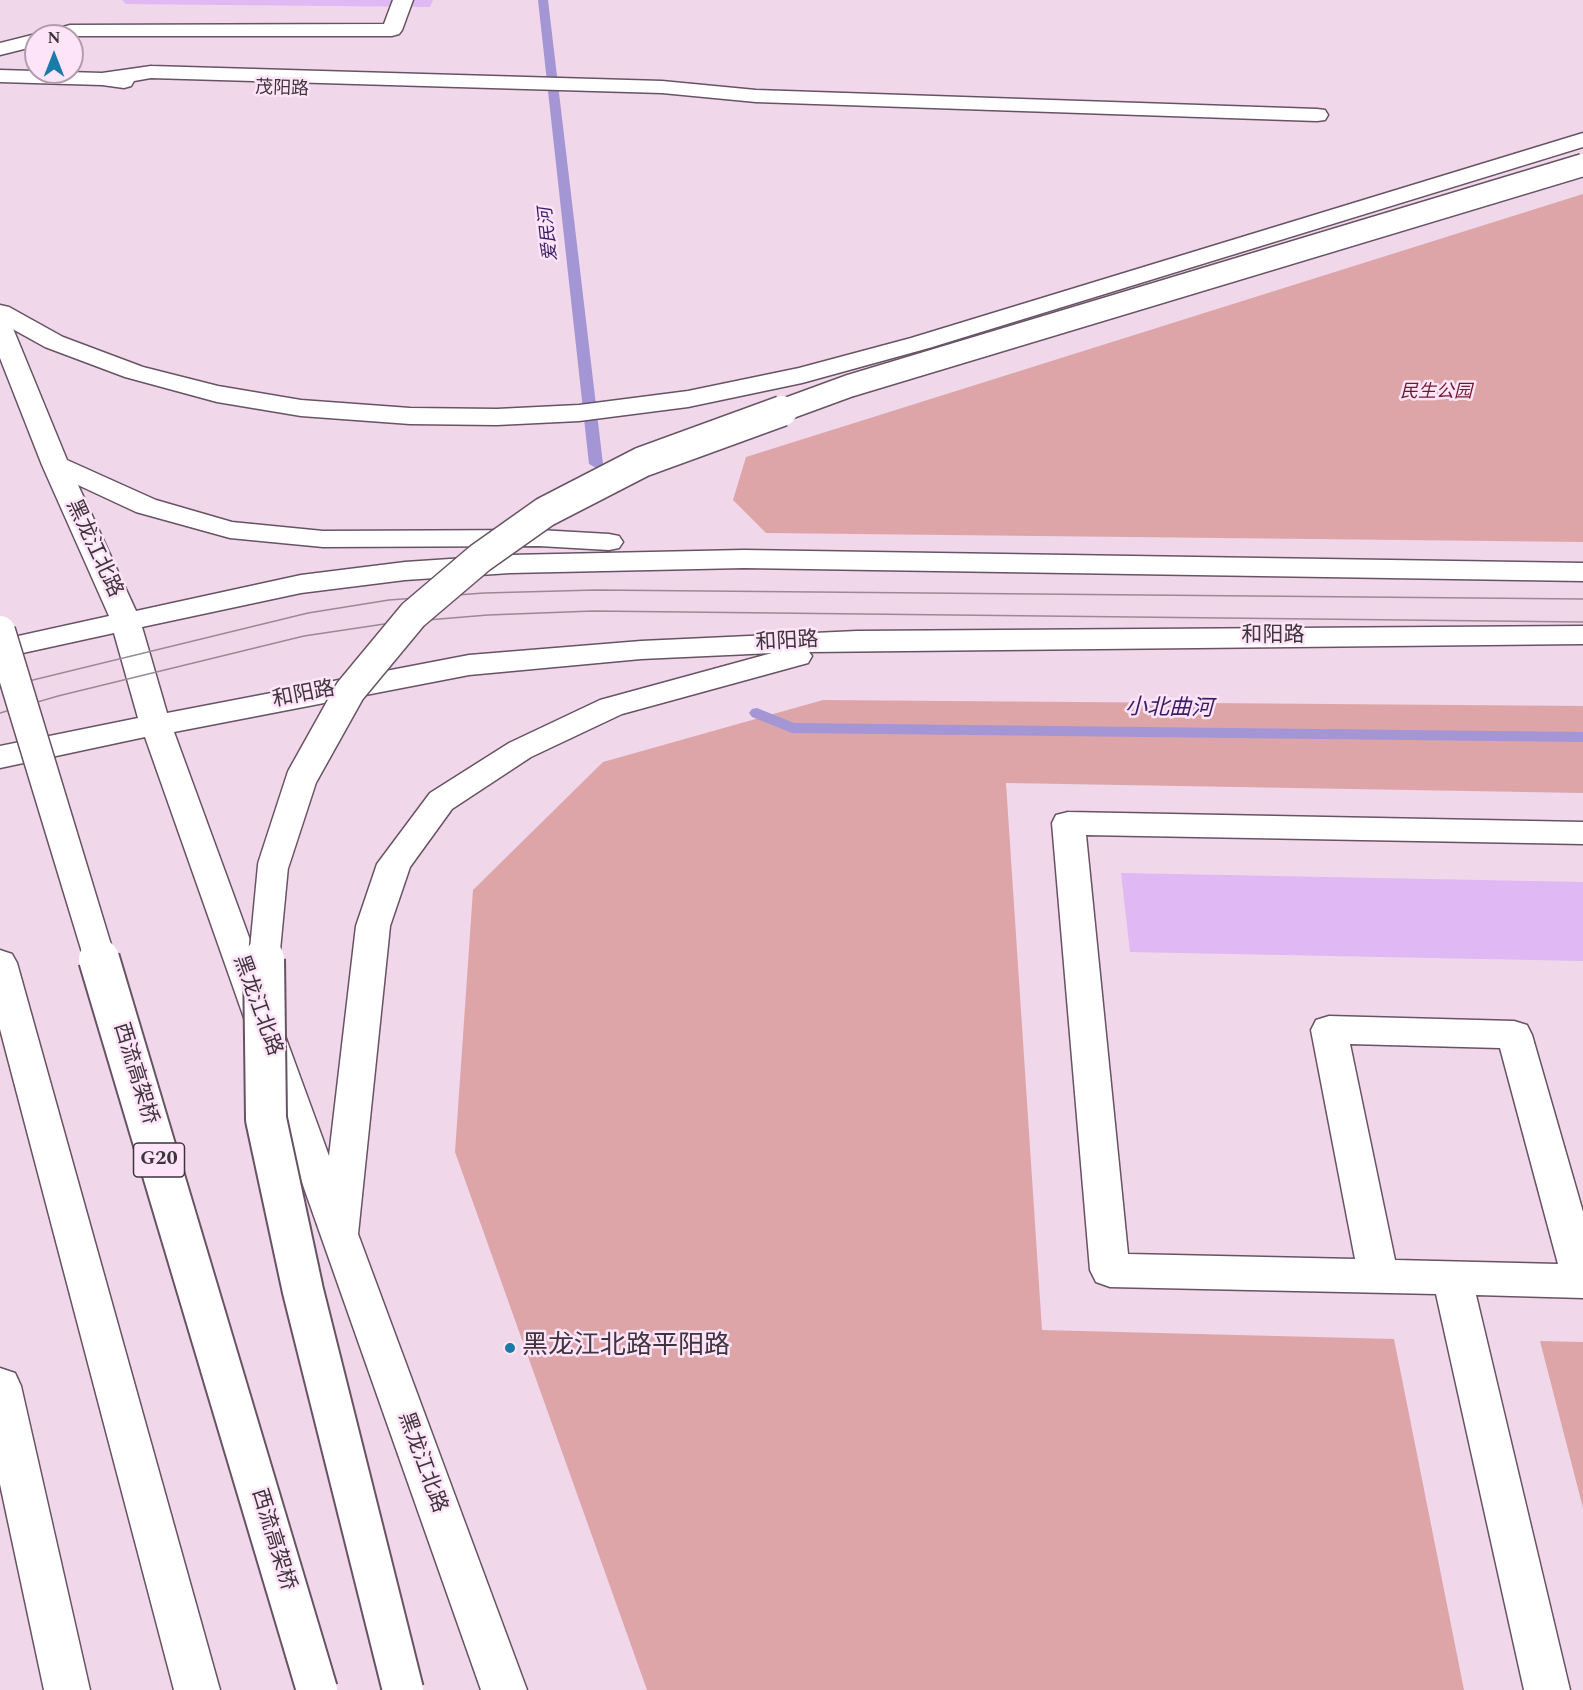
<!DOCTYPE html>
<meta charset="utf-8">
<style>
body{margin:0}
#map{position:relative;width:1583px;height:1690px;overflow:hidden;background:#f0d7ea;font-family:Spectral,serif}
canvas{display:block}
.north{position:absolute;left:24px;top:24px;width:60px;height:60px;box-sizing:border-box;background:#fde4f8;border:2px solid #b19ead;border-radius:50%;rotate:0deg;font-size:16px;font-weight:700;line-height:24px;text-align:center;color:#3e343c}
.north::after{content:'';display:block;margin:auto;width:21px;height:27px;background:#197ca8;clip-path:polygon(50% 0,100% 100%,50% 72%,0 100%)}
</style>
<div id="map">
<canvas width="1583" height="1690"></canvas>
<div class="north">N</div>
</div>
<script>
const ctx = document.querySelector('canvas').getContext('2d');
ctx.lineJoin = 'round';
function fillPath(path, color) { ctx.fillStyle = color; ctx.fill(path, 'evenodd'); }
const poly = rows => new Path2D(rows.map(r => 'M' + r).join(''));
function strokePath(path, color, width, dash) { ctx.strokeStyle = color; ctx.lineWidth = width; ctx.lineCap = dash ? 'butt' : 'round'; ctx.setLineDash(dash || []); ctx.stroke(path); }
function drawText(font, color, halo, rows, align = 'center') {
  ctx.font = font + ' Spectral,"Noto Sans SC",serif'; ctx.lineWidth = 5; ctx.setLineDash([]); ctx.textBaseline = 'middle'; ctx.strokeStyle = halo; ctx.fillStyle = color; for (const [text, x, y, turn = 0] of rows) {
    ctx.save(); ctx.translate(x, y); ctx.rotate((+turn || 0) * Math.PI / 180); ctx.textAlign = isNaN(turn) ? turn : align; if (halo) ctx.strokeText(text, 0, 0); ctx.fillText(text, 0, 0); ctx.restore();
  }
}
fillPath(poly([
 [1583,194,1583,542,766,533,733,500,746,457],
 [823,700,1583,706,1583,793,1006,783,1042,1330,1394,1339,1464,1690,647,1690,455,1152,473,890,603,762],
 [1540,1341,1583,1342,1583,1508]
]), '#dea5a9');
fillPath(poly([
 [538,0,548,0,603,464,596,468,589,464,538,0],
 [757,708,794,723,1583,732,1583,742,792,733,752,717,749,713,752,709,757,708]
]), '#a496d5');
fillPath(poly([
 [122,0,433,0,430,7,126,4],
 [1121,873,1583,882,1583,961,1130,952]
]), '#dfb8f4');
const minor = poly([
 [393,0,413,0,402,30,399,34,392,36,36,36,36,46,0,55,0,43,36,34,42,35,45,32,70,25,384,24,393,0],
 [151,66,662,81,756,90,1317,109,1325,110,1328,115,1325,120,1317,121,756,102,662,93,151,78,134,81,131,86,124,88,102,85,0,82,0,70,102,73,151,66],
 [1068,812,1583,822,1583,844,1086,835,1128,1254,1355,1259,1311,1030,1316,1020,1329,1016,1514,1021,1527,1025,1532,1035,1583,1212,1583,1298,1476,1295,1570,1690,1524,1690,1436,1294,1110,1287,1096,1282,1090,1270,1052,823,1056,815,1068,812],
 [1350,1044,1500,1048,1558,1264,1395,1260,1350,1044]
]);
const major = poly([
 [0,319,9,321,12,326,67,460,156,500,232,522,323,531,539,530,609,534,619,536,623,542,619,548,609,550,539,546,323,547,230,538,136,512,78,485,136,611,301,575,405,562,510,555,744,550,1583,563,1583,581,744,568,510,573,405,580,301,593,142,627,167,713,469,655,641,641,857,631,1583,626,1583,644,809,652,812,656,808,663,622,714,531,757,452,809,410,867,390,926,358,1234,527,1690,481,1690,145,737,0,768,0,746,138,718,114,633,0,658,0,640,109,616,42,465,0,358,0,319],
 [772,653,600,700,509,743,430,793,377,864,356,926,329,1156,174,732,469,675,641,659,772,653],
 [0,1368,15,1373,21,1386,90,1690,44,1690,0,1484,0,1368]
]);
const highway = poly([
 [1583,133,1583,147,929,348,802,383,688,407,579,421,497,425,410,424,301,416,217,402,125,377,45,347,0,322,0,305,9,307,63,337,143,367,218,386,301,400,410,408,497,409,579,405,688,391,799,368,911,338,1583,133],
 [0,950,12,954,17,963,220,1690,174,1690,0,1029,0,950]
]);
strokePath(minor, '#685364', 3);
strokePath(major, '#685364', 3);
strokePath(highway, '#685364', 3);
fillPath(minor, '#fff');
fillPath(major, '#fff');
fillPath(highway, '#fff');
strokePath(poly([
 [0,688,308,613,389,600,484,593,596,590,1583,599],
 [0,713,58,696,304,636,391,623,488,615,593,611,1583,622]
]), '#9b8997', 1.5);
const highwayBridgeFar2 = poly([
 [778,412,849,386,1583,165]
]);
const highwayBridgeFar1 = poly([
 [0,631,100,960],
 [264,960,273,866,302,777,350,691,413,615,480,558,545,512,642,462,782,411]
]);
const highwayBridge = poly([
 [99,959,317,1690],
 [264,959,266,1119,303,1291,403,1690]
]);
strokePath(highwayBridgeFar2, '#685364', 25, []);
strokePath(highwayBridgeFar1, '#685364', 33, []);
strokePath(highwayBridge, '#685364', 44, []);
strokePath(highwayBridgeFar2, '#fff', 22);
strokePath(highwayBridgeFar1, '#fff', 30);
strokePath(highwayBridge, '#fff', 40);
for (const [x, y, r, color] of [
 [510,1348,6,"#197ca8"]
]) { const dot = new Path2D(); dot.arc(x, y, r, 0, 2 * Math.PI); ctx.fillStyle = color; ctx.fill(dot); strokePath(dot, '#fde4f8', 2); }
drawText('18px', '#3e343c', '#fde4f8', [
 ["茂阳路",282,90,2]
]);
drawText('italic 18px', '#371e67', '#fde4f8', [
 ["爱民河",550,234,-96]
]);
drawText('italic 18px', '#71182b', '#fde4f8', [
 ["民生公园",1436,393]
]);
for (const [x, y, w] of [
 [159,1160,51]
]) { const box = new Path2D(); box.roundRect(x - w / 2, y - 17, w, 34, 4.5); ctx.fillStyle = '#fde4f8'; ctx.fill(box); strokePath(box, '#3e343c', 1.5); }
drawText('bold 20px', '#3e343c', null, [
 ["G20",159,1160]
]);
drawText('21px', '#3e343c', '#fde4f8', [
 ["黑龙江北路",93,549,65],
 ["和阳路",1273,637],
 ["和阳路",787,643,-3],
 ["和阳路",304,696,-11],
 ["黑龙江北路",256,1006,70],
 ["西流高架桥",134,1074,73],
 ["黑龙江北路",421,1463,70],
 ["西流高架桥",272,1540,73]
]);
drawText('italic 22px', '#371e67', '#fde4f8', [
 ["小北曲河",1169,710,1]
]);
drawText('26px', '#3e343c', '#fde4f8', [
 ["黑龙江北路平阳路",522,1348]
], 'left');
</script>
